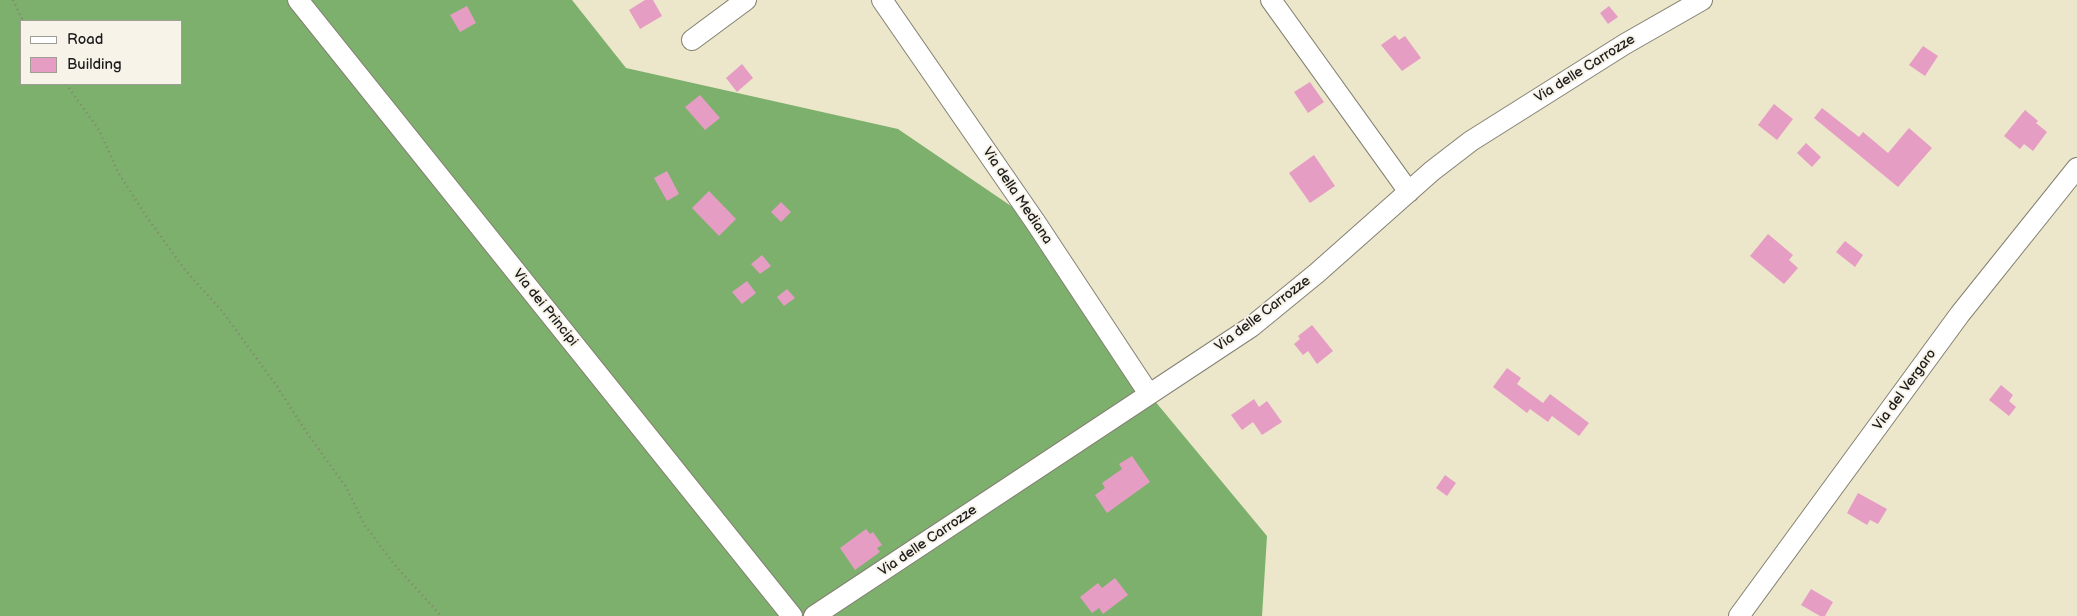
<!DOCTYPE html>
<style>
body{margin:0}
#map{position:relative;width:2077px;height:616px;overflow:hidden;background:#ece6ca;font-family:"Balsamiq Sans",sans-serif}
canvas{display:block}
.legend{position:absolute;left:20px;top:20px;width:162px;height:65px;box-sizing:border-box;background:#f7f3e8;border:1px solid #9f9d96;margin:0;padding:6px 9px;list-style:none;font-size:15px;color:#1c1c1c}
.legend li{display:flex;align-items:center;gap:10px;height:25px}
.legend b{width:25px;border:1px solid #9f9d96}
</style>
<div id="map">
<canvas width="2077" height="616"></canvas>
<ul class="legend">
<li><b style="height:6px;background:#fff"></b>Road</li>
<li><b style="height:14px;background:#e69dc4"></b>Building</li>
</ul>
</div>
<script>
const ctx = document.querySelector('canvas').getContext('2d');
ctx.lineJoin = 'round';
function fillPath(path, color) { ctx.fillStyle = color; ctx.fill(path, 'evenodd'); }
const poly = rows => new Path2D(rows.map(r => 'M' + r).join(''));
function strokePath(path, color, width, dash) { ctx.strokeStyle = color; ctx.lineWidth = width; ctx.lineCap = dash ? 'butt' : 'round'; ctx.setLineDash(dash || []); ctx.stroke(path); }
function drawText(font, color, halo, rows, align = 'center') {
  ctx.font = font + ' "Balsamiq Sans",sans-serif'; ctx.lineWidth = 4; ctx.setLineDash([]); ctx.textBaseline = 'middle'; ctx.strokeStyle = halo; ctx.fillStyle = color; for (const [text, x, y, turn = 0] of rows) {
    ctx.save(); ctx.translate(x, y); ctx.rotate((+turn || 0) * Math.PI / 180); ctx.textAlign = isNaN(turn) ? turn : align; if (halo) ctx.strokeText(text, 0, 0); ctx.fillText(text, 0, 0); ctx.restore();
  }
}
fillPath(poly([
 [0,0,572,0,626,68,898,129,1036,223,1149,394,1267,536,1262,616,0,616],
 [21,21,181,21,181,84,21,84]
]), '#7db06c');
fillPath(poly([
 [645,0,653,0,662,16,640,29,629,10],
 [467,6,476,23,460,32,450,15],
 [1609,6,1618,17,1608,24,1600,13],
 [1395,35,1399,40,1405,36,1421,58,1402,71,1381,45],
 [1923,46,1938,56,1925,76,1909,65],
 [742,64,753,78,737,92,726,78],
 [1310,82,1324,102,1308,113,1294,92],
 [700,95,720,118,705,130,685,107],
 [1774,104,1793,119,1777,140,1758,125],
 [1822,108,1859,137,1863,132,1888,153,1909,128,1932,148,1898,187,1814,118],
 [2025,110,2038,121,2036,123,2047,132,2033,151,2024,144,2020,149,2004,136],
 [1806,143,1821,157,1812,167,1797,153],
 [1314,155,1335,186,1310,203,1289,173],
 [667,171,679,194,667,201,654,178],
 [709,191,736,219,719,236,692,208],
 [781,202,791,212,781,222,771,212],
 [1768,234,1793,255,1789,260,1798,268,1784,284,1750,256],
 [1845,241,1863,255,1855,267,1836,252],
 [762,255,771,266,760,274,751,264],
 [747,281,756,293,742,304,732,292],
 [787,289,795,298,784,306,777,297],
 [1312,325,1333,351,1317,364,1308,351,1303,355,1294,344,1300,339,1298,336],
 [1507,368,1521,378,1517,384,1543,403,1550,394,1589,423,1579,436,1552,416,1548,422,1530,409,1527,413,1493,387],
 [2001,385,2013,395,2009,401,2016,407,2009,416,1989,400],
 [1254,399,1259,407,1267,401,1282,422,1262,435,1253,422,1242,430,1231,415],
 [1132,456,1150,482,1107,513,1095,495,1105,488,1102,483,1122,469,1119,464],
 [1445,475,1456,483,1447,496,1436,488],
 [1858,493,1887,509,1878,524,1870,520,1867,525,1847,513],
 [866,529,870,534,873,532,882,545,877,548,880,552,855,570,840,548],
 [1115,578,1128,595,1103,614,1099,608,1092,613,1080,597,1098,583,1102,588],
 [1811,589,1833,602,1825,616,1820,616,1801,605]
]), '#e69dc4');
const minor = poly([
 [298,0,792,616],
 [882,0,1036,223,1149,394],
 [1271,0,1409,192],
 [692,40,746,0],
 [814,616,1251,327,1317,273,1432,171,1471,141,1625,44,1702,0],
 [1739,616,1960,314,2077,168]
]);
strokePath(minor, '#848173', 22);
strokePath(poly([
 [13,0,23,21],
 [66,84,99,130,118,172,144,213,185,270,222,311,276,385,307,433,346,487,364,524,394,564,441,616]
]), '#848173', 2.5, [1, 4]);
strokePath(minor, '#fff', 20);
drawText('14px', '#1c1c1c', '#f7f3e8', [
 ["Via delle Carrozze",1585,69,-32],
 ["Via della Mediana",1017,196,56],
 ["Via dei Principi",545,308,51],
 ["Via delle Carrozze",1263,314,-37],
 ["Via del Vergaro",1905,390,-54],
 ["Via delle Carrozze",928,541,-34]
]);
</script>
